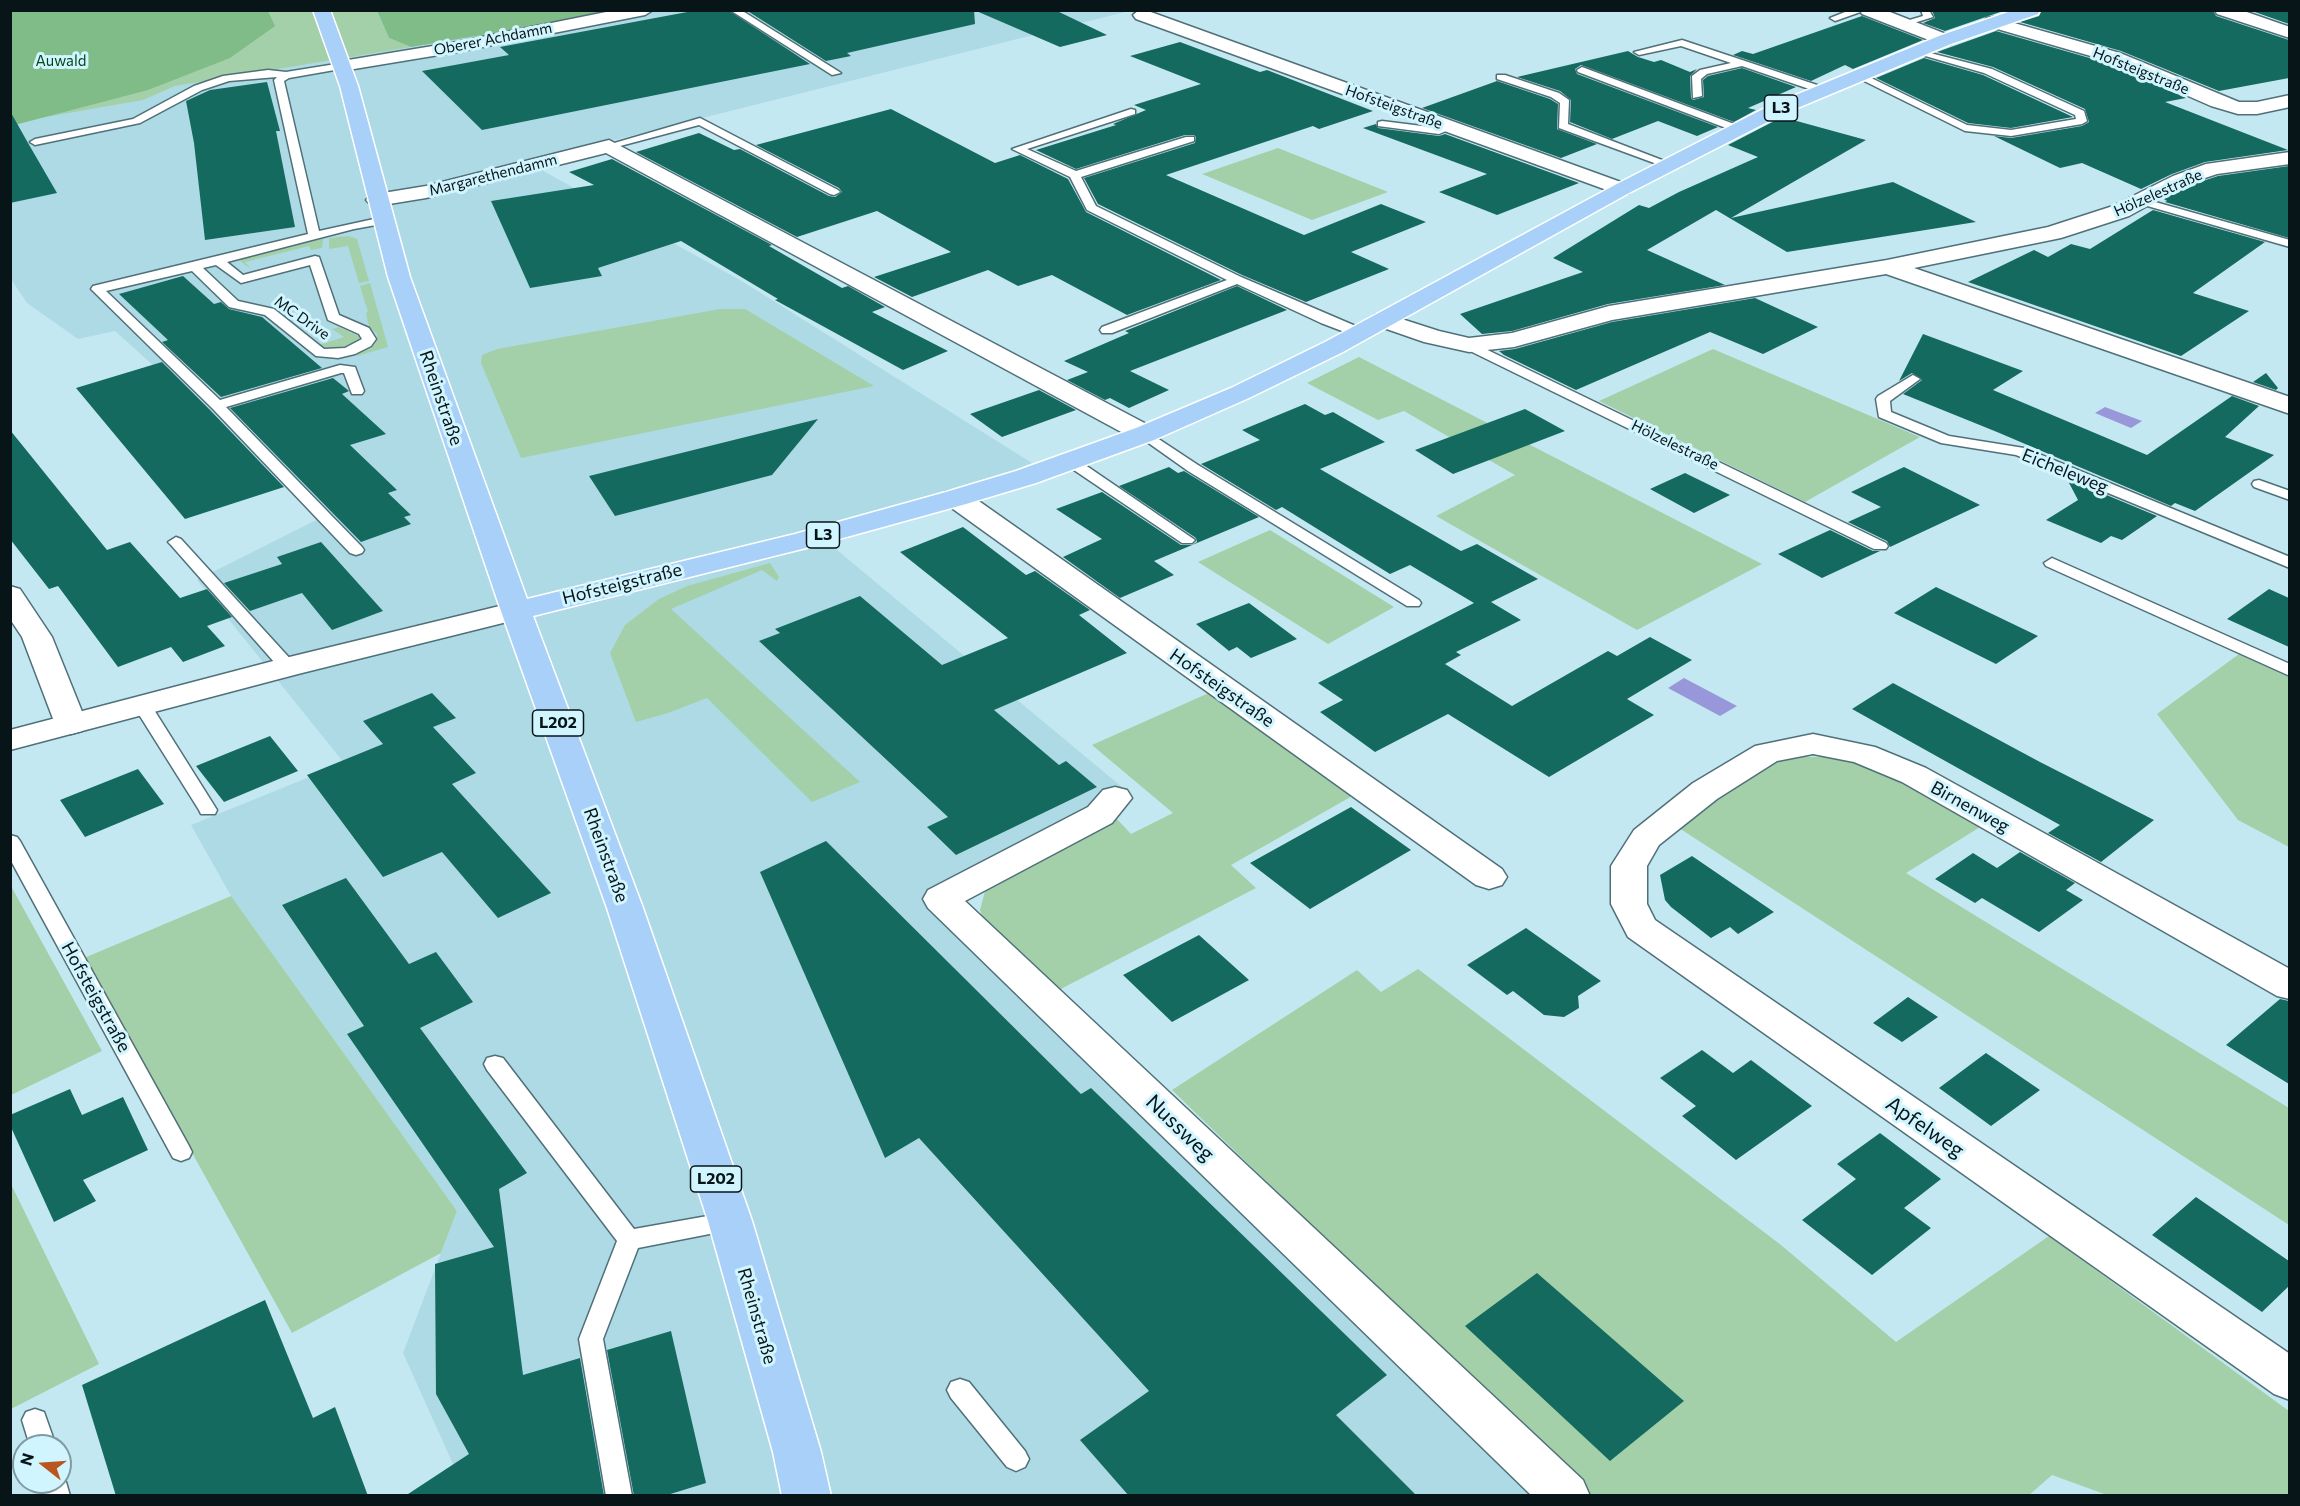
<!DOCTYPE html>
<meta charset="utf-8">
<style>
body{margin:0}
#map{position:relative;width:2300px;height:1506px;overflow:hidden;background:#c4e8f1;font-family:Commissioner,sans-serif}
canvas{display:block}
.frame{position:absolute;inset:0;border:12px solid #081518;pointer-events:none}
.north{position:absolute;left:12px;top:1434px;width:60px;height:60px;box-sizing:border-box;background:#d1f5ff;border:2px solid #819ba3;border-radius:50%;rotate:287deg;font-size:16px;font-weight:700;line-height:24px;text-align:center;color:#081518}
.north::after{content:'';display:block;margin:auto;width:21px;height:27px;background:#b9551f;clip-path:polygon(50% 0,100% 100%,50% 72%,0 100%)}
</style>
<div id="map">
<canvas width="2300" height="1506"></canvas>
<div class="frame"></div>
<div class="north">N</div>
</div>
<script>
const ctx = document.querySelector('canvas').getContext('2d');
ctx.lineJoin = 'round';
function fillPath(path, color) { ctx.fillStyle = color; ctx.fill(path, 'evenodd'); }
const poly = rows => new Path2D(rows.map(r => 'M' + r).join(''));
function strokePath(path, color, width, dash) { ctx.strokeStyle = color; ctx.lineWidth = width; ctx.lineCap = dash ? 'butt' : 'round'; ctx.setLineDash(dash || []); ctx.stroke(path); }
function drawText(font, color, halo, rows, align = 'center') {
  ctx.font = font + ' Commissioner,sans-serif'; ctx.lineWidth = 6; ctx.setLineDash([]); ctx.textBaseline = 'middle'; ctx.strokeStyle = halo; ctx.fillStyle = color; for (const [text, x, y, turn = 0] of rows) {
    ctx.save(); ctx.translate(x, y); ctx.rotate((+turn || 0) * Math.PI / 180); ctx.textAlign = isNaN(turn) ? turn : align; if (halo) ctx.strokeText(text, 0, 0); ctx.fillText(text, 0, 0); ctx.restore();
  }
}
fillPath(poly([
 [624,11,1129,11,527,162,740,280,1032,463,831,545,1128,792,943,891,1584,1495,467,1495,403,1353,457,1211,231,896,191,825,344,763,197,580,322,517,115,331,78,339,27,303,11,279,10,126,148,90]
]), '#aedae5');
fillPath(poly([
 [11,11,377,11,389,38,411,47,175,86,143,100,11,123],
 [1278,148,1388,192,1312,220,1202,174],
 [348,236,357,239,369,281,359,283,348,246,329,249,329,238],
 [319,238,323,239,322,248,311,250,309,246,245,262,251,269,240,261,243,258],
 [370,283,388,347,357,356,357,354,371,348,377,340,377,334,369,327,366,313,368,312,360,286],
 [720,309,745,309,874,386,521,458,481,363,482,355,497,349],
 [339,327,359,336,359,340,340,349,321,347,319,345,344,337,332,329],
 [1713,349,1920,437,1805,502,1599,401],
 [1359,357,1762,564,1637,630,1436,516,1515,475,1404,411,1378,420,1307,383],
 [1270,530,1394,607,1328,644,1198,562],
 [770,563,779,577,777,581,762,570,671,609,860,782,812,802,707,698,668,713,636,722,610,653,625,625,659,599,687,586],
 [2239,654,2289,677,2289,847,2238,820,2157,714],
 [1211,692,1354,795,1231,865,1256,888,1055,992,986,928,980,910,985,891,1114,816,1131,834,1173,813,1092,745],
 [1789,757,1837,757,1884,769,1985,824,1906,873,2289,1108,2289,1225,1679,828,1744,778],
 [11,886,102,1051,11,1095,10,1095],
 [231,896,457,1211,441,1253,292,1333,84,958],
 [1418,969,1781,1245,1896,1342,2049,1236,2289,1411,2289,1495,2107,1495,2052,1475,2028,1496,1590,1495,1172,1090,1357,970,1381,992],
 [10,1182,99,1364,11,1409,10,1409]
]), '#a3d0a8');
fillPath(poly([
 [11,11,268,11,275,26,230,58,148,90,11,126],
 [377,11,624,11,411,47,389,38]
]), '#80bc88');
fillPath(poly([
 [2105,407,2142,421,2131,428,2095,413],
 [1684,678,1737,706,1720,716,1668,688]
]), '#9897da');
fillPath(poly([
 [698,10,728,10,810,64,482,130,422,71,509,55,500,47],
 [746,10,974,10,975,24,847,53,851,56,826,61],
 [974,10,1055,10,1107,35,1060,47],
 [1932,10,2006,10,1945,31,1923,23,1935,18],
 [2042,10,2213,10,2216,16,2289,40,2289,78,2219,91,2121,51,2020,22,2039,16],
 [2249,10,2289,10,2289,24],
 [1862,16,1923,40,1853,69,1845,65,1811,81,1733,55,1742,51,1753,54],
 [1996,31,2107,63,2186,98,2165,102,2288,150,2205,162,2172,174,2141,189,2082,163,2060,168,1994,136,2011,138,2082,126,2089,122,2085,109,1993,67,1937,52],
 [1180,42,1260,72,1267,70,1373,111,1319,129,1313,126,1166,175,1304,235,1381,204,1426,222,1351,252,1389,269,1306,302,1242,275,1098,204,1084,178,1195,143,1196,137,1194,135,1185,135,1076,169,1036,150,1116,125,1113,124,1146,110,1134,105,1201,84,1130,56],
 [1628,51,1638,57,1654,62,1661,60,1690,72,1697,69,1690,76,1691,98,1693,100,1704,97,1703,80,1708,76,1742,68,1796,87,1748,108,1756,110,1734,122,1581,65,1575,69,1577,74,1718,127,1697,136,1658,121,1612,139,1570,122,1571,100,1560,91,1517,77],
 [1924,58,1983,75,2073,117,2011,128,1968,123,1876,78],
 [1497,81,1550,99,1558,104,1557,129,1597,144,1561,158,1422,108],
 [267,82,280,131,276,131,295,227,205,240,194,143,186,101,210,90],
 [891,109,995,163,1020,155,1068,179,1086,212,1221,280,1127,315,1052,275,1018,286,988,270,912,297,874,277,951,252,877,211,797,237,636,152,699,133,734,150,740,149,829,196,835,197,842,192,839,188,756,145],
 [10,111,28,143,57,193,10,203],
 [1782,117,1866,140,1731,218,1893,182,1976,222,1787,252,1716,210,1647,250,1725,285,1608,304,1512,331,1482,334,1460,314,1583,272,1553,258,1639,205,1649,208,1679,192,1758,157,1728,145],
 [1376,124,1378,128,1439,136,1445,134,1579,183,1497,215,1439,192,1487,174,1363,128],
 [612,159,772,245,769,246,842,288,848,286,885,307,872,312,948,351,903,370,775,300,778,299,681,241,598,268,602,276,530,288,491,201,594,185,569,172],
 [2289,166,2289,238,2165,202,2167,201,2164,199,2188,186,2218,176],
 [2153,210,2265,242,2193,293,2249,311,2181,356,1968,282,2034,250,2048,257,2071,244,2090,249],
 [183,276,214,304,221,302,229,309,262,317,322,368,221,397,162,342,168,340,119,294],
 [1237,286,1287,310,1130,371,1169,390,1129,408,1110,398,1105,400,1067,380,1088,372,1064,361,1129,333,1125,331],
 [1755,298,1818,327,1763,354,1710,332,1576,390,1504,355,1499,351,1515,349,1612,322],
 [1923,334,2023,371,1993,390,2147,455,2232,396,2259,406,2225,437,2274,455,2195,511,2175,503,2171,506,1997,432,1903,394,1922,380,1912,373,1899,381],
 [162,362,210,410,284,487,185,519,76,388],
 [2266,373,2278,388,2276,390,2253,382],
 [333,378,349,391,342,394,386,434,350,445,397,490,388,493,411,515,404,517,411,524,361,542,230,408],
 [1039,390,1076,410,1002,437,970,414],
 [1305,404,1325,415,1333,412,1385,442,1320,469,1461,551,1477,544,1538,579,1491,602,1521,620,1456,652,1461,655,1445,664,1512,706,1608,651,1617,656,1650,637,1692,660,1627,699,1654,715,1549,777,1448,714,1375,752,1320,712,1343,700,1318,683,1474,603,1410,565,1390,574,1282,507,1276,510,1201,464,1260,440,1242,430],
 [1525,409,1565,431,1453,474,1415,450],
 [818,419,772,475,615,516,589,476],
 [10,430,107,550,130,542,180,598,207,589,232,617,207,626,225,646,183,662,171,647,118,667,58,586,49,589,10,539],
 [1169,467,1178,473,1184,471,1259,517,1154,561,1174,575,1120,598,1063,557,1102,539,1056,509,1102,492,1181,545,1192,545,1197,542,1196,538,1119,486],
 [1904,467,1980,505,1890,547,1887,541,1848,522,1881,507,1851,492],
 [1685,473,1730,495,1694,513,1650,489],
 [2067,479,2068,479,2157,516,2122,540,2111,536,2101,543,2046,520,2078,500],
 [963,527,1026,575,1035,571,1090,610,1079,615,1127,653,994,710,1059,765,1066,761,1097,787,956,855,927,827,948,817,759,641,780,633,775,629,860,596,942,665,1008,638,900,552],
 [1830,530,1873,551,1880,551,1822,578,1778,554],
 [321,542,383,611,332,630,302,593,250,611,224,583,282,564,277,557],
 [1936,587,2038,636,1996,664,1894,613],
 [2269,589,2289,598,2289,647,2227,619],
 [1249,603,1297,639,1251,658,1237,647,1229,651,1196,624],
 [1893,683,2040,762,2154,820,2101,862,2048,833,2060,825,1852,709],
 [432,693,456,718,433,727,476,773,452,784,551,893,498,918,442,852,383,877,307,775,383,744,363,721],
 [270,736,298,771,224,802,196,766],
 [138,769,164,804,85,837,60,800],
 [1351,807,1411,850,1310,909,1250,863],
 [826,841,1081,1094,1091,1088,1387,1375,1336,1415,1417,1496,1129,1496,1080,1440,1149,1391,919,1138,885,1158,760,872],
 [2020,852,2075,883,2066,890,2083,900,2039,932,1982,898,1975,903,1935,879,1973,853,1997,868],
 [1692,856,1774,912,1738,934,1730,927,1711,938,1671,907,1665,900,1660,875],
 [346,878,409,964,436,952,473,1002,420,1028,527,1173,499,1189,523,1375,580,1358,604,1496,405,1496,469,1454,436,1394,435,1264,494,1247,347,1034,364,1026,282,905],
 [1526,928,1601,981,1578,996,1579,1008,1564,1017,1544,1015,1513,991,1507,995,1467,965],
 [1199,935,1249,980,1172,1022,1123,975],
 [1908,997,1938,1017,1902,1042,1873,1023],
 [2280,999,2289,1001,2289,1084,2226,1045],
 [1702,1050,1733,1073,1751,1060,1812,1106,1736,1160,1682,1116,1696,1106,1660,1078],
 [1986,1053,2040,1090,1991,1126,1939,1088],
 [70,1089,82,1115,123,1097,148,1150,83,1180,96,1201,54,1222,10,1125,10,1115],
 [1880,1133,1941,1179,1904,1208,1931,1228,1872,1275,1802,1220,1856,1179,1837,1164],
 [2196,1197,2289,1261,2289,1286,2262,1312,2152,1235],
 [1537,1273,1684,1401,1610,1461,1465,1326],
 [265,1300,313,1418,335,1407,368,1496,116,1496,82,1385],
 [671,1331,706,1483,664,1496,634,1496,607,1350]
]), '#156a5f');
const service = poly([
 [730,10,741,10,841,73,832,75,730,10],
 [1850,10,1866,10,1835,21,1830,18,1850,10],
 [1921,10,1929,10,1933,17,1901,27,1896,24,1923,16,1921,10],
 [1682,40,1826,88,1827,90,1818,92,1742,66,1707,74,1701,79,1702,96,1693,98,1692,76,1700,70,1731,63,1681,46,1639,55,1634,52,1682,40],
 [1915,49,1992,69,2084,111,2087,121,2082,124,2011,136,1965,131,1852,75,1861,73,1967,125,2011,130,2076,119,2075,115,1984,73,1915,53,1915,49],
 [342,63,347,66,346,68,289,78,284,81,319,231,383,217,389,221,387,223,354,229,227,262,243,275,315,256,319,257,339,315,369,328,376,339,371,346,355,354,338,358,316,356,265,315,229,307,192,271,106,291,220,400,340,365,355,367,364,391,362,394,352,394,344,373,341,373,226,407,362,547,364,550,362,553,356,555,350,553,212,408,91,289,93,286,308,234,274,80,277,77,229,81,202,90,140,123,35,145,30,142,35,139,133,119,194,86,223,76,268,70,286,72,342,63],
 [216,265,241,283,310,265,328,320,359,334,362,339,345,348,324,349,274,309,238,301,203,268,216,265],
 [1582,67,1742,127,1743,129,1738,132,1734,131,1578,72,1577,70,1582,67],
 [1497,75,1505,75,1559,93,1569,100,1568,124,1675,165,1673,167,1665,167,1559,128,1560,103,1551,97,1497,79,1497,75],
 [1131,109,1135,110,1135,114,1027,149,1076,171,1186,137,1194,137,1194,141,1081,177,1096,206,1241,277,1365,330,1367,333,1365,336,1355,336,1321,323,1237,284,1112,333,1102,333,1100,330,1102,327,1227,280,1087,210,1070,177,1012,149,1131,109],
 [700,118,838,190,840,192,834,195,830,194,699,125,609,149,604,146,700,118],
 [1382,121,1438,128,1450,124,1455,127,1439,134,1378,126,1378,122,1382,121],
 [2141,198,2290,240,2290,247,2137,203,2137,199,2141,198],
 [1469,341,1886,543,1888,546,1886,549,1874,549,1464,348,1462,345,1469,341],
 [1913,375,1920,379,1890,401,1891,412,1949,436,2024,448,2290,557,2290,568,2016,455,1941,443,1879,417,1876,399,1878,396,1913,375],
 [1145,430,1198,465,1419,600,1421,603,1419,606,1407,606,1188,471,1140,437,1138,434,1145,430],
 [1070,457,1075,458,1195,540,1192,543,1182,543,1065,464,1063,461,1065,458,1070,457],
 [2259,480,2290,491,2290,500,2254,487,2252,484,2254,481,2259,480],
 [176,537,181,539,294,663,296,667,294,671,282,671,171,545,168,542,176,537],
 [2052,558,2290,664,2290,676,2046,566,2044,563,2052,558],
 [142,700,148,701,151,705,217,810,215,814,201,814,199,810,133,705,136,701,142,700],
 [10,835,17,837,20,841,189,1146,192,1152,189,1158,181,1161,173,1158,10,859,10,835],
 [495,1056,503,1058,634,1229,730,1212,738,1214,742,1221,738,1228,730,1230,638,1248,603,1339,632,1496,606,1496,579,1339,617,1241,487,1070,484,1064,487,1058,495,1056],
 [960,1379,969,1382,1025,1451,1029,1459,1025,1467,1016,1471,1007,1467,951,1398,947,1390,951,1382,960,1379],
 [35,1409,44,1412,56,1446,30,1446,22,1420,26,1412,35,1409],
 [60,1473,66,1482,70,1496,43,1496,40,1482,60,1482,60,1473]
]);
const minor = poly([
 [616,10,653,10,645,15,457,52,342,71,336,70,333,66,336,62,342,61,457,42,616,10],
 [1139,10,1148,11,1629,185,1632,189,1629,193,1622,195,1615,193,1136,19,1133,15,1139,10],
 [1860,10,1885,10,1951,36,1954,40,1951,44,1939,44,1862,14,1860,10],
 [2215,10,2241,10,2290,27,2290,38,2217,14,2215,10],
 [1993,17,2120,53,2239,102,2257,102,2290,95,2290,107,2257,114,2238,114,2211,106,2108,61,1987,26,1984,22,1987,18,1993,17],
 [609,140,1154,428,1158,434,1154,440,1145,442,1136,440,606,153,426,198,377,206,370,204,366,200,370,196,377,194,426,186,609,140],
 [2290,152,2290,164,2217,174,2187,184,2129,216,2061,238,1914,268,2290,397,2290,414,1886,274,1612,320,1514,347,1469,352,1424,342,1375,325,1371,320,1375,315,1383,313,1439,331,1469,338,1512,333,1609,306,1887,260,2048,227,2113,206,2173,176,2206,164,2290,152],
 [956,490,966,492,1502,869,1507,877,1502,885,1489,889,1476,885,946,504,942,498,946,492,956,490],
 [10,586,20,589,52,637,87,724,82,731,71,734,60,731,55,724,22,637,10,619,10,586],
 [1813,734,1875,747,1926,768,2290,969,2290,999,2277,996,1902,782,1854,762,1813,754,1777,761,1717,799,1659,845,1647,866,1647,904,1655,920,2290,1354,2290,1400,2274,1394,1628,937,1611,904,1611,866,1634,830,1693,783,1755,746,1813,734],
 [1115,787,1127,790,1132,798,1112,823,965,901,1583,1480,1590,1496,1532,1496,928,908,923,899,928,890,1088,807,1103,790,1115,787]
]);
const secondary = poly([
 [516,602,527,605,531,611,527,617,298,674,10,750,10,730,277,660,516,602]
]);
const primary = poly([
 [313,10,330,10,358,86,410,277,527,599,795,534,946,492,1016,471,1136,428,1231,388,1325,342,1615,185,1769,106,1939,36,2014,10,2040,10,2038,14,1951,44,1783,114,1629,193,1343,352,1249,398,1154,440,1036,483,966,504,814,546,533,616,643,908,752,1221,821,1452,831,1496,782,1496,773,1452,708,1221,607,908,501,611,388,277,340,86,313,10]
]);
strokePath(service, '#507079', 3);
strokePath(minor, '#507079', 3);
strokePath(secondary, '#507079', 3);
strokePath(primary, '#fff', 3);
fillPath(service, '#fff');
fillPath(minor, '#fff');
fillPath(secondary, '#fff');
fillPath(primary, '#a9d0f8');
drawText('15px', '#081518', '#d1f5ff', [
 ["Oberer Achdamm",493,39,-11],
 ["Hofsteigstraße",2141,71,22],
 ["Hofsteigstraße",1394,107,20],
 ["Margarethendamm",493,175,-14],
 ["Hölzelestraße",2158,193,-24],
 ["MC Drive",302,318,35],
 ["Hölzelestraße",1675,445,26]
]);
drawText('15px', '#004817', '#d1f5ff', [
 ["Auwald",61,61]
]);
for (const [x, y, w] of [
 [1781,108,33],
 [823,535,33],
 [558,723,51],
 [716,1179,51]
]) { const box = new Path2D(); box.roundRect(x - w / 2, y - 13, w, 26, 4.5); ctx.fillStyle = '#d1f5ff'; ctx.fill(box); strokePath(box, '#081518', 1.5); }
drawText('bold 16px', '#081518', null, [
 ["L3",1781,108],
 ["L3",823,535],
 ["L202",558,723],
 ["L202",716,1179]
]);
drawText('18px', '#081518', '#d1f5ff', [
 ["Rheinstraße",441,398,71],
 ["Eicheleweg",2065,471,22],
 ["Hofsteigstraße",622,584,-14],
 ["Hofsteigstraße",1222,688,35],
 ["Birnenweg",1970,807,29],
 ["Rheinstraße",606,855,70],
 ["Hofsteigstraße",96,997,61],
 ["Rheinstraße",757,1316,74]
]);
drawText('21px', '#081518', '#d1f5ff', [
 ["Apfelweg",1925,1127,35],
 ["Nussweg",1180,1128,44]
]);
</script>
